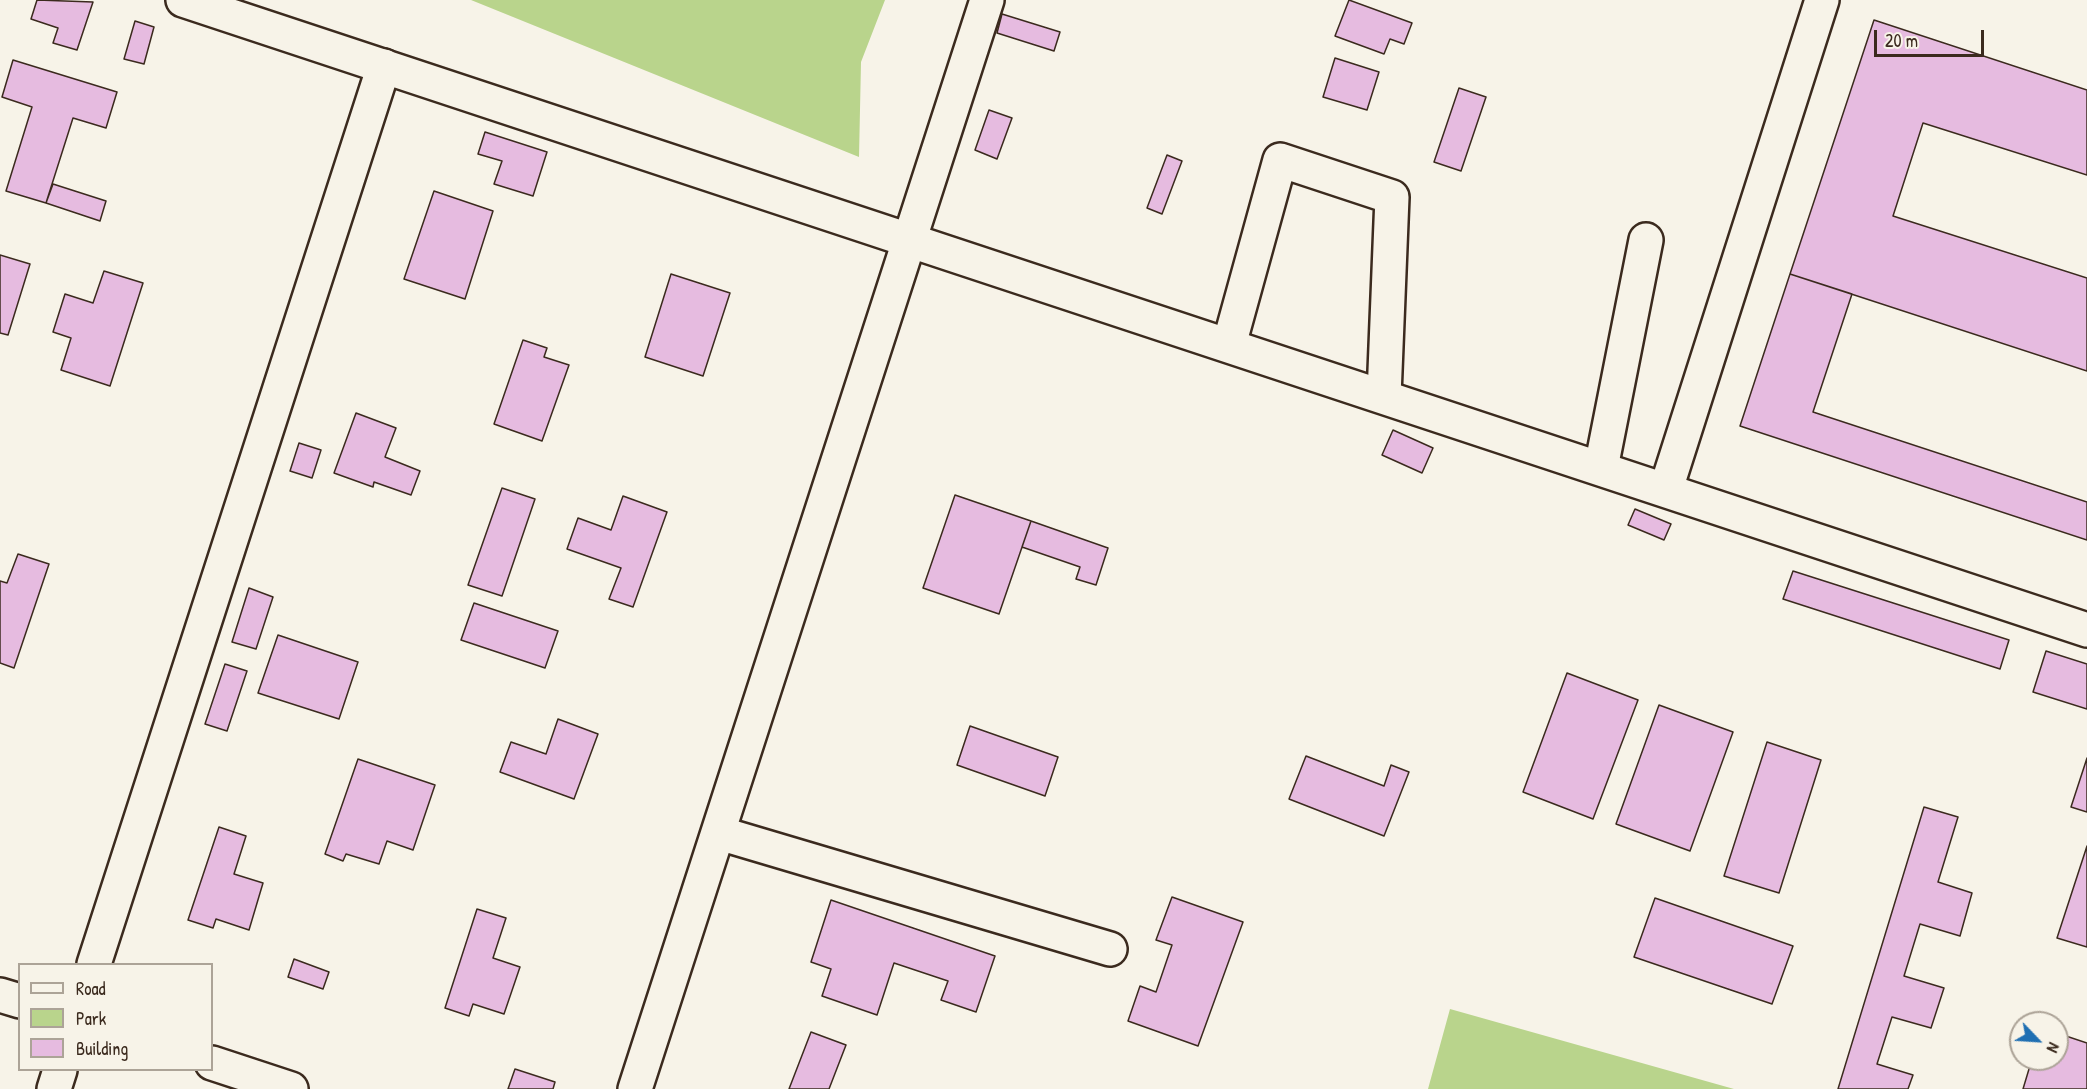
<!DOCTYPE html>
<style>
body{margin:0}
#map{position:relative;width:2087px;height:1089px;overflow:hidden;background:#f7f3e8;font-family:"Patrick Hand",sans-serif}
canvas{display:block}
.legend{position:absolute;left:18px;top:963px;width:195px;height:108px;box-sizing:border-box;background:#f7f3e8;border:2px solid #aca397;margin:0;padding:8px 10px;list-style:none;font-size:18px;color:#3b2a1e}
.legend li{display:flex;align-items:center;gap:12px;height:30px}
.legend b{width:30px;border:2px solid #aca397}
.north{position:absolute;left:2009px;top:1011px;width:60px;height:60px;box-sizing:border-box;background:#f7f3e8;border:2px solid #aca397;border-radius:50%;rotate:115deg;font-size:16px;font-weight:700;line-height:24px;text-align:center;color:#3b2a1e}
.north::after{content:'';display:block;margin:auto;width:21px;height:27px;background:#1f6fb2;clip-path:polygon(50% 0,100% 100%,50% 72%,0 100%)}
.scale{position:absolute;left:1874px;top:30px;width:110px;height:27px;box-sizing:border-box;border:3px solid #3b2a1e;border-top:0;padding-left:8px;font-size:18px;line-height:21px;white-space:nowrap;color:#3b2a1e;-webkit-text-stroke:4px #f7f3e8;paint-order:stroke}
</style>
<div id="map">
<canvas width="2087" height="1089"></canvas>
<ul class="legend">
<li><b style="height:8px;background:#f7f3e8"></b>Road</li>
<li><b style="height:16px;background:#b9d48c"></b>Park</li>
<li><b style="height:16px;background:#e6bbe0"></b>Building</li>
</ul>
<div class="north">N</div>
<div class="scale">20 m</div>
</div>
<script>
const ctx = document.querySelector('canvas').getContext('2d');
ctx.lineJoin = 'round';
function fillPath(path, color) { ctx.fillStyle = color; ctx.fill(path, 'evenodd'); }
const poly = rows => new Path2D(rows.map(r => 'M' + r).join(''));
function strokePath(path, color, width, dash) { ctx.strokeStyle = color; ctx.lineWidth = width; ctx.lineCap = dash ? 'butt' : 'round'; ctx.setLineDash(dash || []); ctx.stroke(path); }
fillPath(poly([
 [471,0,885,0,861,62,859,157],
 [1450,1009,1734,1089,1428,1089]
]), '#b9d48c');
const building = poly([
 [37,0,93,2,77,50,53,43,58,28,31,19,37,0],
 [1349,0,1412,23,1404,44,1390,39,1384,54,1335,36,1349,0],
 [1002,14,1060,32,1054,51,997,33,1002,14],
 [1874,20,2087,90,2087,175,1923,123,1893,216,2087,278,2087,371,1790,274,1874,20],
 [135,21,154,27,144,64,124,59,135,21],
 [1335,58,1379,72,1367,110,1323,97,1335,58],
 [13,60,117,92,106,128,73,118,46,203,6,191,32,107,2,97,13,60],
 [1459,88,1486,97,1461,171,1434,162,1459,88],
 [989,110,1012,118,997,159,975,150,989,110],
 [485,132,547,152,533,196,494,184,502,161,478,154,485,132],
 [1167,155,1182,161,1162,214,1147,208,1167,155],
 [53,184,106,201,100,221,46,203,53,184],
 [434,191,493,211,465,299,404,279,434,191],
 [0,255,30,264,8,335,0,333,0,255],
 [104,271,143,283,110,386,61,370,71,338,53,332,65,294,93,303,104,271],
 [671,274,730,293,703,376,645,357,671,274],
 [1790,274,1852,294,1813,412,2087,502,2087,540,1740,426,1790,274],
 [523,340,547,348,544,357,569,365,542,441,494,424,523,340],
 [356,413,396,428,385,457,420,471,411,495,374,482,373,487,334,473,356,413],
 [1393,430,1433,448,1422,473,1382,455,1393,430],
 [299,443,321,450,312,478,290,471,299,443],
 [502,488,535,499,502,596,468,585,502,488],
 [955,495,1031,521,999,614,923,588,955,495],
 [623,496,667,512,633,607,609,599,621,568,567,549,578,518,611,530,623,496],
 [1635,509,1671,524,1664,540,1628,525,1635,509],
 [1031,521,1108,548,1096,585,1076,579,1080,567,1022,547,1031,521],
 [18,554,49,564,14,668,0,663,0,581,7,583,18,554],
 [1793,571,2009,640,2000,669,1783,599,1793,571],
 [249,588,273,597,256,649,232,642,249,588],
 [474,603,558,631,545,668,461,640,474,603],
 [278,635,358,662,339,719,258,693,278,635],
 [2046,651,2087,664,2087,709,2033,692,2046,651],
 [225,664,247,671,227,731,205,724,225,664],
 [1567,673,1638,700,1593,819,1523,792,1567,673],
 [1659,705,1733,732,1690,851,1616,824,1659,705],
 [558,719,598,734,574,799,500,772,511,742,546,754,558,719],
 [970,726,1058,757,1045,796,957,765,970,726],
 [1767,742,1821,760,1779,893,1724,876,1767,742],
 [1306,756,1384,786,1391,765,1409,772,1384,836,1289,799,1306,756],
 [2087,758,2087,812,2071,807,2087,758],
 [358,759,435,785,413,850,387,841,379,864,346,854,343,861,325,854,358,759],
 [1924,807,1958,817,1938,882,1972,893,1960,936,1920,924,1904,976,1944,988,1931,1028,1892,1017,1877,1064,1913,1075,1908,1089,1838,1089,1924,807],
 [219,827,246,836,234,874,263,883,249,930,216,919,213,928,188,920,219,827],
 [2087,846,2087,947,2057,938,2087,846],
 [1172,897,1243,922,1198,1046,1128,1021,1140,986,1156,992,1172,945,1156,940,1172,897],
 [1655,898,1793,946,1772,1004,1634,957,1655,898],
 [831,900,995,956,976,1012,941,1000,948,981,894,963,877,1015,822,996,831,969,811,962,831,900],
 [477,909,506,918,493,958,520,967,504,1014,473,1004,469,1016,445,1008,477,909],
 [294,959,329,972,323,989,288,977,294,959],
 [811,1032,846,1045,829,1089,789,1089,811,1032],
 [2057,1033,2087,1043,2087,1089,2023,1089,2032,1059,2057,1059,2057,1033],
 [515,1069,555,1082,553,1089,508,1089,515,1069]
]);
fillPath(building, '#e6bbe0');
strokePath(building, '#3b2a1e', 1.5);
const minor = poly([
 [1229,345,1280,160,1392,197,1384,396],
 [1601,468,1646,240],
 [1666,489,1822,0],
 [719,833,1110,949],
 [94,964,384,66],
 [0,995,20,1001],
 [212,1063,291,1089],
 [54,1089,60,1070],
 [635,1089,987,0]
]);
const highway = poly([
 [183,0,2087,630]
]);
strokePath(minor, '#3b2a1e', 38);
strokePath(highway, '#3b2a1e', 38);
strokePath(minor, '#f7f3e8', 33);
strokePath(highway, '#f7f3e8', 33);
</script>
